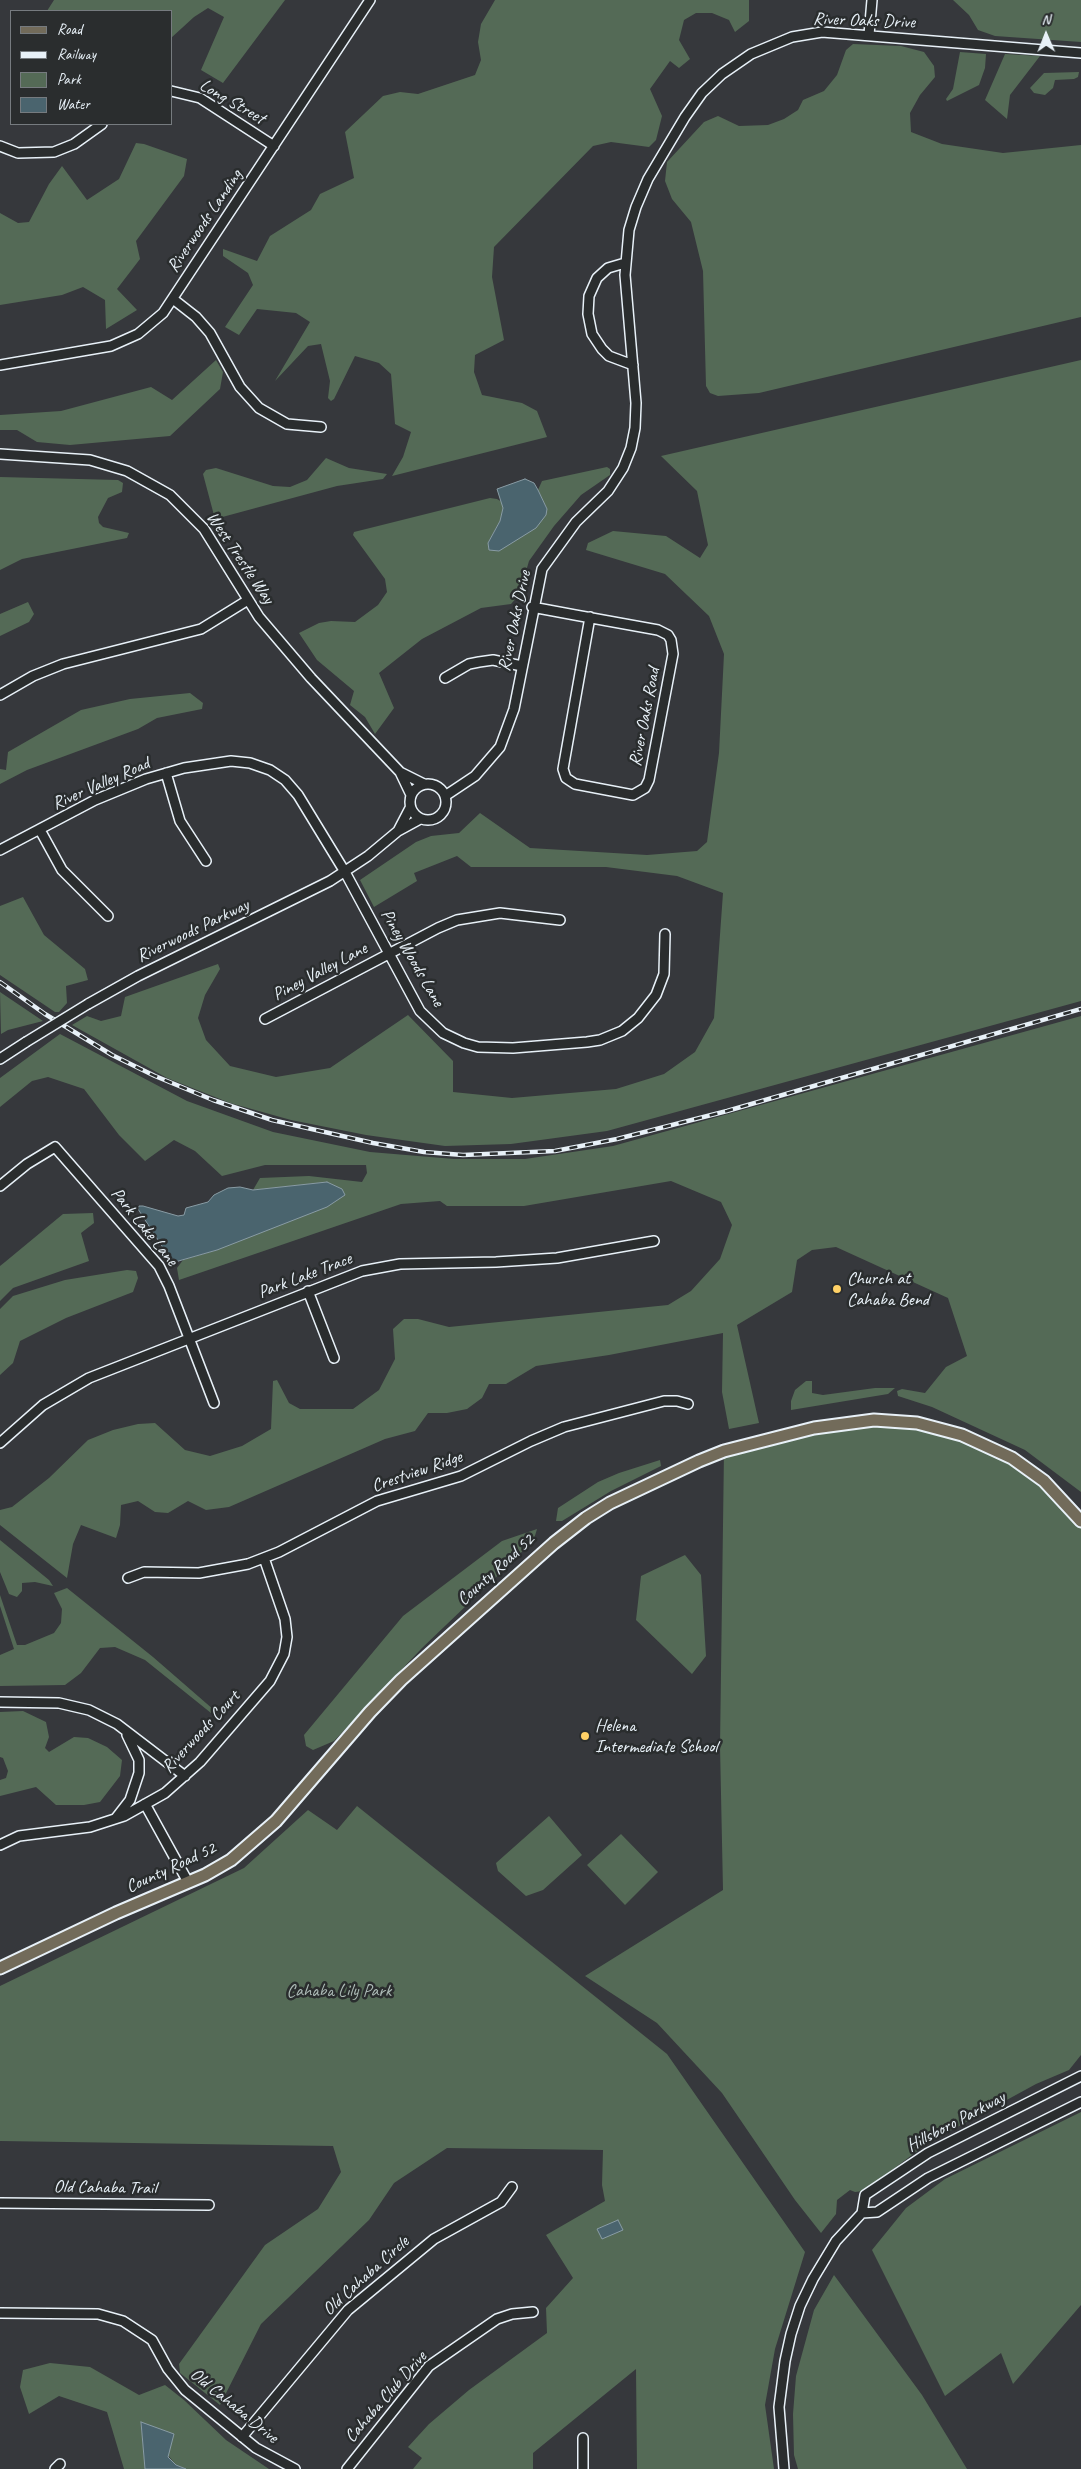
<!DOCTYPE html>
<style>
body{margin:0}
#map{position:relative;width:1081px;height:2469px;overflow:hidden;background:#36383c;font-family:Caveat,sans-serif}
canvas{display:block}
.legend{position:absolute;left:10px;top:10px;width:162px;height:115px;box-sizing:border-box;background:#2a2d2e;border:1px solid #767b7f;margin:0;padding:6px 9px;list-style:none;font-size:15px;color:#e8f1f8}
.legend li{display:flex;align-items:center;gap:10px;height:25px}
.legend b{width:25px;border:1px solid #767b7f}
.north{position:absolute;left:1021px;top:10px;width:50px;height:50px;-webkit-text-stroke:4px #2a2d2e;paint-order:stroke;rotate:359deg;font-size:14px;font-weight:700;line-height:20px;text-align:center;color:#e8f1f8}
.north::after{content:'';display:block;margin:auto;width:18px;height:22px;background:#e8f1f8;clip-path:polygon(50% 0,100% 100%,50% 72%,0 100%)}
</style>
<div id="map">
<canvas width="1081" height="2469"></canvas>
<ul class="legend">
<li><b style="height:6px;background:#726b5a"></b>Road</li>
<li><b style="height:6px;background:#e8f1f8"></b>Railway</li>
<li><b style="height:14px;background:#546a56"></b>Park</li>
<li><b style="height:14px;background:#4a646e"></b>Water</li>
</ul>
<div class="north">N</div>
</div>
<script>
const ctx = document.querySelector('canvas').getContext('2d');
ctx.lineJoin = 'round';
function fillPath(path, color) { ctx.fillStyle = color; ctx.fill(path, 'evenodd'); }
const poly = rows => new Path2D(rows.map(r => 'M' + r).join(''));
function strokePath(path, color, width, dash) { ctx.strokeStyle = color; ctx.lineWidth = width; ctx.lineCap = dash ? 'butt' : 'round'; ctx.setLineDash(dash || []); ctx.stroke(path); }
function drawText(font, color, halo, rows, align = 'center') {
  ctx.font = font + ' Caveat,sans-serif'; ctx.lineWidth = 5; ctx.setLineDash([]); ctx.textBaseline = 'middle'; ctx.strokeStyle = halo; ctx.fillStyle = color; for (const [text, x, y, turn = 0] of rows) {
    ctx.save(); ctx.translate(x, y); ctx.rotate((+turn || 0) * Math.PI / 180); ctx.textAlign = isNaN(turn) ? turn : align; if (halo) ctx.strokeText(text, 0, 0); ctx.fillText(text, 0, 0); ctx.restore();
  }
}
fillPath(poly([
 [54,0,285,0,223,83,201,70,224,17,208,8,194,17,171,38,171,11,47,11],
 [495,0,749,0,749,21,735,32,729,20,712,13,696,13,684,20,679,40,690,59,679,68,670,61,650,89,662,116,656,140,649,147,611,142,593,146,494,247,492,277,504,340,475,355,474,372,482,395,522,403,537,411,547,437,392,476,403,457,411,432,395,424,391,374,379,363,355,356,334,399,331,401,328,398,330,381,321,344,308,346,275,381,310,322,296,313,257,309,239,335,225,327,253,285,248,273,223,256,223,249,257,261,270,236,311,210,320,194,354,178,345,132,383,96,400,92,418,94,475,75,481,60,478,42,481,24],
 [953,0,1081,0,1081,42,995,36,978,30,969,15],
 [853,44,901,46,924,52,934,66,935,77,920,95,910,113,911,132,942,144,1003,153,1081,145,1081,317,759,393,718,396,710,393,706,386,703,271,691,222,672,199,665,181,667,162,704,122,718,116,739,126,768,125,784,119,798,110,803,100,824,91,837,75,846,50],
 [960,52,986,54,985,68,979,85,947,101,946,99,953,89],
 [1005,54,1040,56,1010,95,1007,119,985,100],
 [1079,72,1078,77,1074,79,1055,80,1053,88,1045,95,1034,93,1030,88,1044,73],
 [136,143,144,144,187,159,184,176,136,241,140,259,117,289,137,310,106,329,105,300,83,287,62,295,0,305,0,213,18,223,29,222,49,184,62,166,87,200,119,179],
 [216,360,223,372,220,389,170,436,70,445,37,442,17,430,0,430,0,415,61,411,151,387,172,400],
 [1081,360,1081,1001,607,1131,511,1144,445,1146,366,1135,291,1120,230,1103,167,1078,72,1025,87,1016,101,1021,121,1016,125,997,218,964,220,969,205,995,198,1018,206,1040,230,1066,276,1077,330,1068,408,1015,453,1061,453,1092,512,1098,616,1089,664,1074,695,1052,714,1018,723,893,677,876,606,867,471,867,457,856,414,873,417,881,374,907,360,880,416,842,431,836,459,833,480,813,530,848,647,855,697,851,707,842,719,753,724,654,709,616,665,574,586,550,588,543,613,531,666,536,700,558,708,545,697,491,661,456],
 [326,458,349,468,387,474,383,479,337,486,215,519,203,474,206,470,216,468,273,486,290,487,307,480],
 [607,467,610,469,610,475,581,495,554,526,529,561,519,595,511,604,481,608,422,639,379,673,394,708,375,734,365,717,350,705,354,691,317,660,299,633,319,623,331,621,355,622,378,605,387,592,385,579,353,535,354,532,490,498,497,499,502,502,504,508,500,521,488,543,547,509,538,490,542,481],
 [0,477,118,480,123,483,122,492,108,498,98,517,99,523,103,527,129,533,127,538,22,559,0,570],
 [28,602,34,614,29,622,0,636,0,614],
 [190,693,203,703,202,709,157,718,138,729,27,770,0,784,0,769,6,770,8,752,81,710,130,699],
 [23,897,44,935,85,969,88,980,66,986,67,1003,59,1012,55,1012,0,975,0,906],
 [0,992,43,1021,8,1030,1,1034],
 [1081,1016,1081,1492,1025,1450,932,1407,898,1396,897,1391,902,1389,925,1393,946,1367,967,1356,948,1298,836,1247,812,1250,797,1260,792,1292,737,1325,759,1423,729,1429,722,1392,723,1333,609,1355,536,1366,506,1384,489,1384,482,1398,467,1409,447,1413,428,1413,415,1431,385,1439,229,1507,206,1510,188,1501,168,1513,155,1512,138,1501,121,1505,120,1525,116,1538,81,1525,73,1544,67,1578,0,1525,0,1510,12,1507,49,1478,88,1440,113,1430,138,1424,155,1423,185,1450,210,1456,242,1446,271,1429,273,1381,277,1380,289,1403,300,1409,353,1409,379,1390,395,1359,393,1329,404,1319,418,1319,449,1327,668,1305,691,1291,720,1259,732,1225,721,1202,671,1181,524,1206,447,1206,440,1201,401,1204,179,1280,177,1268,183,1260,217,1250,327,1182,253,1190,260,1178,309,1176,362,1182,367,1173,366,1165,265,1165,222,1176,195,1151,174,1140,145,1161,119,1135,84,1089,48,1077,32,1081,0,1107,0,1078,60,1034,187,1101,273,1132,370,1152,454,1159,525,1159,613,1146],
 [93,1213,94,1223,81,1233,89,1261,13,1288,0,1301,0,1266,5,1262,63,1214],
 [127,1270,136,1271,138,1278,133,1292,66,1318,20,1341,13,1363,0,1375,0,1309,13,1296,65,1280],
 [806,1381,812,1381,812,1393,823,1395,875,1388,895,1388,888,1394,791,1410,791,1401,795,1390],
 [902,1421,997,1450,1044,1481,1081,1522,1081,2055,1069,2070,1036,2084,928,2143,864,2191,855,2192,850,2190,837,2200,836,2214,821,2233,795,2200,722,2093,657,2023,585,1976,723,1890,720,1746,724,1451,845,1423],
 [660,1460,661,1466,611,1491,562,1521,556,1521,558,1508,598,1482,619,1473],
 [537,1529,534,1539,515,1559,422,1648,334,1741,313,1750,306,1746,304,1735,403,1616,502,1541],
 [0,1540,49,1580,53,1586,35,1582,22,1583,22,1591,17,1597,9,1594,0,1572],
 [685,1555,701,1575,706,1656,692,1674,636,1620,641,1576],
 [67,1588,153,1657,214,1710,211,1713,145,1660,115,1647,100,1648,81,1673,65,1685,0,1686,0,1655,14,1649,0,1606,0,1595,17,1645,25,1645,54,1633,61,1623,62,1609,54,1593],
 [23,1711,46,1722,49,1737,45,1748,49,1752,74,1737,88,1738,107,1747,122,1760,120,1776,100,1802,84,1805,56,1805,36,1787,0,1796,0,1780,6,1778,8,1771,3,1758,0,1757,0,1712],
 [357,1806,667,2054,805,2252,775,2349,765,2405,774,2469,637,2469,636,2369,533,2453,533,2469,413,2469,422,2458,408,2447,429,2424,469,2390,547,2333,546,2308,573,2278,546,2235,605,2201,602,2185,603,2150,447,2148,394,2183,369,2220,261,2324,220,2405,180,2373,179,2364,265,2245,318,2209,341,2172,333,2146,0,2141,0,1986,244,1868,308,1810,337,1830],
 [549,1816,582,1855,543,1890,526,1896,498,1871,496,1863],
 [621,1834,658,1872,625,1905,587,1865],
 [1081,2112,1081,2305,1013,2384,1001,2353,945,2396,872,2250,906,2208,945,2179],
 [834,2275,922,2395,967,2469,798,2469,794,2455,793,2414,796,2376,814,2310],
 [50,2363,90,2367,139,2395,165,2385,184,2400,226,2440,269,2469,186,2469,176,2465,141,2422,145,2469,124,2469,107,2412,59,2396,29,2414,20,2387,23,2370]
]), '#546a56');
const water = poly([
 [525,479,534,483,538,490,547,509,546,515,536,528,499,551,489,550,488,543,500,521,503,508,497,489,525,479],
 [327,1182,342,1189,345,1195,327,1207,217,1250,175,1262,169,1257,138,1209,139,1206,143,1206,178,1216,184,1215,186,1208,208,1202,214,1195,228,1188,240,1187,253,1190,327,1182],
 [618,2220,623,2230,602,2239,597,2229,618,2220],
 [141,2422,174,2434,168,2457,176,2465,186,2469,145,2469,141,2422]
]);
fillPath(water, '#4a646e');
strokePath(water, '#899ca5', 1);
const minor = poly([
 [869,35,872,0],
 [171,91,200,98,274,146],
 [0,146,18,153,54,152,74,144,102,124],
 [625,263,608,268,597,278,589,296,588,314,592,334,602,349,609,356,633,365],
 [173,299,196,317,210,333,240,387,259,408,287,424,321,427],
 [0,365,111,346,138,334,163,313,370,0],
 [0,454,90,460,127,471,170,495,204,529,259,617,311,678,400,772,424,784],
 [532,607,575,615,658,630,668,635,671,640,673,654,649,780,645,788,633,795,575,784,566,778,563,769,590,617],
 [445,678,469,664,479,662,493,660,522,666],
 [0,695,33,676,63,664,201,629,248,600],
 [400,772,411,795],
 [166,773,180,821,206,861],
 '410 802a18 18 0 1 1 36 0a18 18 0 1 1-36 0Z',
 [445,796,475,776,500,747,514,709,542,569,576,522,608,491,623,468,631,448,635,428,636,403,625,275,629,230,636,207,648,179,685,117,702,93,722,74,751,54,792,37,822,32,1081,53],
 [40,830,62,870,108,916],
 [398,831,410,808],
 [0,850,95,800,146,779,184,768,231,761,250,763,270,770,285,780,298,795,345,872,420,1011,443,1033,464,1043,478,1047,513,1048,587,1042,600,1040,622,1031,638,1018,656,995,664,974,665,934],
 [88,1004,138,976,330,881,368,856,398,831,420,819],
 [265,1019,438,928,457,920,500,913,560,920],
 [0,1059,26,1042],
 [0,1186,27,1164,55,1147,159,1266,169,1286,214,1403],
 [308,1291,334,1358],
 [0,1443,43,1405,89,1378,362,1271,400,1264,496,1262,557,1258,654,1241],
 [128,1578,144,1572,199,1573,248,1564,279,1552,377,1501,461,1476,531,1441,564,1427,664,1401,677,1401,688,1404],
 [0,1702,59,1703,89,1710,117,1724,185,1776],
 [145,1804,188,1882],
 [116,1818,130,1800,139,1773,139,1760,127,1735],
 [0,1845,19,1836,90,1827,124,1816,165,1793,200,1762,270,1681,284,1654,287,1637,285,1619,264,1558],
 [0,2203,209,2205],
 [862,2213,877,2212,928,2178,1081,2102],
 [0,2313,98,2314,123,2321,152,2340,168,2369,185,2390,256,2448,295,2469],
 [242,2437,348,2310,434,2239,501,2202,512,2187],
 [55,2469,60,2464],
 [347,2469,429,2366,497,2319,512,2314,533,2312],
 [583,2469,583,2438],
 [784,2469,779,2407,785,2361,791,2334,800,2306,813,2279,836,2241,862,2213,865,2195,928,2153,1081,2076]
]);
const major = poly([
 [0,1968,116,1913,205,1875,231,1860,276,1821,370,1712,401,1680,554,1543,586,1518,610,1503,699,1461,724,1451,814,1428,874,1420,917,1423,962,1435,1012,1458,1044,1481,1081,1521]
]);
strokePath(minor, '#e8f1f8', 12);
strokePath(major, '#e8f1f8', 15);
strokePath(minor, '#2a2d2e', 9);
strokePath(major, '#726b5a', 11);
const rail = poly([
 [0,982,45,1014,112,1055,155,1076,213,1100,272,1120,373,1143,424,1152,463,1155,555,1151,617,1139,727,1111,1081,1009]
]);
strokePath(rail, '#e8f1f8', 4.5);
strokePath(rail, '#2a2d2e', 2.5, [8]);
const minorBridge = poly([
 [26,1042,88,1004]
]);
strokePath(minorBridge, '#e8f1f8', 12, []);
strokePath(minorBridge, '#2a2d2e', 9);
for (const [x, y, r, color] of [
 [837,1289,5,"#ffd166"],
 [585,1736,5,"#ffd166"]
]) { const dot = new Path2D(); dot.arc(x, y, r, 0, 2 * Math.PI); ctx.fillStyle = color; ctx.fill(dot); strokePath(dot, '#2a2d2e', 2); }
drawText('18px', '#e8f1f8', '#2a2d2e', [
 ["River Oaks Drive",864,21,2],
 ["Long Street",232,102,30],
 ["Riverwoods Landing",205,221,-56],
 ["West Trestle Way",240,558,56],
 ["River Oaks Drive",515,621,-78],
 ["River Oaks Road",645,717,-79],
 ["River Valley Road",101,784,-24],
 ["Riverwoods Parkway",193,931,-26],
 ["Piney Woods Lane",412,958,60],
 ["Piney Valley Lane",320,972,-28],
 ["Park Lake Lane",144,1227,51],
 ["Park Lake Trace",305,1276,-21],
 ["Crestview Ridge",417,1472,-19],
 ["County Road 52",496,1570,-42],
 ["Riverwoods Court",201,1732,-47],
 ["County Road 52",171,1868,-25],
 ["Hillsboro Parkway",956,2122,-28],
 ["Old Cahaba Trail",105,2188,1],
 ["Old Cahaba Circle",366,2276,-42],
 ["Cahaba Club Drive",386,2397,-49],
 ["Old Cahaba Drive",234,2406,39]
]);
drawText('18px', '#e8f1f8', '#2a2d2e', [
 ["Church at",847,1279],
 ["Cahaba Bend",847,1300],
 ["Helena",595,1726],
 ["Intermediate School",595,1747]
], 'left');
drawText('18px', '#adbbb7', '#2a2d2e', [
 ["Cahaba Lily Park",339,1991]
]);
</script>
